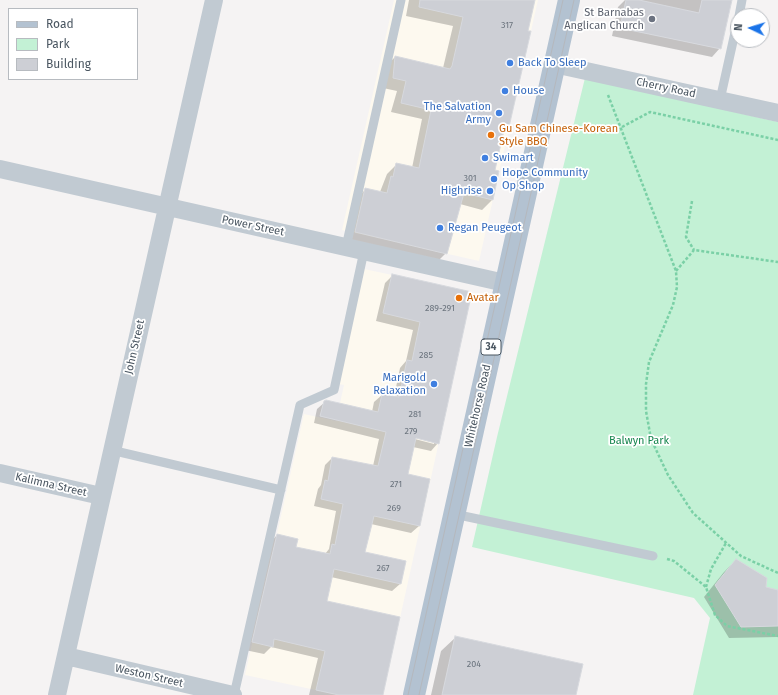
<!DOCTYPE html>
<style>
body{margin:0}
#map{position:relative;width:778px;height:695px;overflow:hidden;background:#f5f3f3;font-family:"Fira Sans",sans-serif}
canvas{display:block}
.legend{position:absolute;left:8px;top:8px;width:130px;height:72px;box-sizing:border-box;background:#fff;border:1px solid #b7bbc0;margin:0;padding:5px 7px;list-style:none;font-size:12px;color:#4a5661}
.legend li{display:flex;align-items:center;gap:8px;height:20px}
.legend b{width:20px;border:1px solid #b7bbc0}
.north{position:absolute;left:730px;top:8px;width:40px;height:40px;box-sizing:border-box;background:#fff;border:1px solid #b7bbc0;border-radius:50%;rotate:274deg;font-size:11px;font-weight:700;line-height:16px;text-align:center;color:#4a5661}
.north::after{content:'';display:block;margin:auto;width:14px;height:18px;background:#1a73e8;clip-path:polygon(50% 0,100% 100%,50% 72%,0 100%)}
</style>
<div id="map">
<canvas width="778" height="695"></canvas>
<ul class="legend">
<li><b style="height:5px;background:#b3c2d1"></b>Road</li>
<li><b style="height:11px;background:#c3f1d5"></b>Park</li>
<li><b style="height:11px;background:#cdcfd5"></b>Building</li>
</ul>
<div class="north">N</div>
</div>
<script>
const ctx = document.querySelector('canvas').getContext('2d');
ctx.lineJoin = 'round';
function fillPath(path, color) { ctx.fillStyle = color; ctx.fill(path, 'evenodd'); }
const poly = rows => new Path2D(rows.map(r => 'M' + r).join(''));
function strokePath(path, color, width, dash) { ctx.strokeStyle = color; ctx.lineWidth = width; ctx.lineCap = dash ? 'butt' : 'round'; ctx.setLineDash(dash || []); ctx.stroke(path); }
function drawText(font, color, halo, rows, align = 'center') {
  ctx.font = font + ' "Fira Sans",sans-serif'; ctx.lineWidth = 3.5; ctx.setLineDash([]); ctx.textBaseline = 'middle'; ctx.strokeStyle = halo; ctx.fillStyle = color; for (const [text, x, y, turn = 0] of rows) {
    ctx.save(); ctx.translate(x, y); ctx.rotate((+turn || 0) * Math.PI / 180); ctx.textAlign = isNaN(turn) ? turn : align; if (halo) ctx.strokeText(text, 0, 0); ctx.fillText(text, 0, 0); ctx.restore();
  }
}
fillPath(poly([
 [394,0,538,0,479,261,342,230],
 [364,269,472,292,383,695,339,695,245,675,304,414,336,421,344,385,339,384]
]), '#fdf9ef');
fillPath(poly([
 [585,78,778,122,778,695,693,695,710,618,694,598,472,547,497,437]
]), '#c3f1d5');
fillPath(poly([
 [409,0,534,0,508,126,502,133,494,171,492,200,482,210,460,204,446,253,436,263,346,242,356,199,366,189,380,192,387,174,397,164,412,168,422,119,391,112,397,91,383,88,385,67,395,57,443,68,453,26,406,16],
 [625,0,731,0,720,48,712,57,612,36,618,7],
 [392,276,471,293,438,443,431,451,413,447,406,474,419,526,411,533,371,524,364,553,405,562,400,584,392,591,331,577,325,602,382,695,309,695,318,658,271,647,264,654,245,650,270,543,277,535,295,548,325,554,329,549,336,511,314,506,318,489,321,485,325,465,332,458,373,466,379,439,314,423,317,409,325,402,372,412,374,402,382,395,394,397,400,368,406,361,413,330,376,321,385,283],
 [411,436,434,442,434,444,411,438],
 [736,560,765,588,778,591,778,637,729,638,704,597,724,572],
 [456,637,575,695,431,695,441,651]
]), '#0003');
const building = poly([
 [420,0,535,0,528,31,531,31,509,127,505,126,495,170,499,171,493,200,464,193,447,254,355,232,365,188,387,193,391,176,393,177,396,163,419,168,431,110,401,103,406,81,393,78,395,56,450,69,452,66,463,17,419,7,420,0],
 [626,0,639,0,699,13,702,0,732,0,721,49,620,28,626,0],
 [392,274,472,292,439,444,416,438,408,474,430,479,420,526,374,516,365,552,406,561,401,584,334,569,327,601,400,617,383,695,339,695,316,690,325,651,274,639,273,647,252,642,277,534,298,539,296,547,330,554,332,544,335,545,343,504,321,499,325,480,328,481,332,457,378,466,386,432,320,416,324,401,326,400,378,412,382,394,399,397,407,360,412,361,420,322,383,313,392,274],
 [736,559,767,578,766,587,778,590,778,626,741,627,715,585,736,559],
 [455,636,583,664,576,695,442,695,455,636]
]);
fillPath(building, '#cdcfd5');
strokePath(building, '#d7d9de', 1);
strokePath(poly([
 [608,95,676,271,677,287,673,305,649,362,646,384,646,411,651,439,668,475,693,513,741,556,778,573],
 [622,127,650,112,778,140],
 [692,201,686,237,694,250],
 [676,271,694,250,778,262],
 [667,559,674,561,706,587,715,615,727,626,778,636],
 [706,587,711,569,726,543]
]), '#7ad0a6', 2.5, [3, 2]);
strokePath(poly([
 [739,16,742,0],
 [720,100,738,19],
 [346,247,401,0],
 [111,450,281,490],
 [454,514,653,556],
 [234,695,300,405,334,390,364,251]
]), '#c1cad2', 9);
strokePath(poly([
 [554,64,778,113],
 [0,169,505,283],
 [0,473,101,496],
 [66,656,233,695],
 [57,695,214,0]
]), '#c1cad2', 18);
strokePath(poly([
 [414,695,569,0]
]), '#b3c2d1', 22);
strokePath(poly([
 [408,695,563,0],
 [419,695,574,0]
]), '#b5b8bd', 1);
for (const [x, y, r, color] of [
 [652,19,4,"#6b7280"],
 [510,63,4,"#3f7fe0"],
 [505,91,4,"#3f7fe0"],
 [499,113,4,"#3f7fe0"],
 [491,135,4,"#e8710a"],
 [485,158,4,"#3f7fe0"],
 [494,179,4,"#3f7fe0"],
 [490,191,4,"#3f7fe0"],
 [440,228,4,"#3f7fe0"],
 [459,298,4,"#e8710a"],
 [434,384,4,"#3f7fe0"]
]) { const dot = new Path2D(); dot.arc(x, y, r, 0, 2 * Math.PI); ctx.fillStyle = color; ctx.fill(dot); strokePath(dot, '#fff', 1.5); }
drawText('9px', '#6b747e', null, [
 ["317",507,25],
 ["301",470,178],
 ["289-291",440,308],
 ["285",426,355],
 ["281",415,414],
 ["279",411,431],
 ["271",396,484],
 ["269",394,508],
 ["267",383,568],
 ["204",474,664]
]);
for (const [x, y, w] of [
 [491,347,20]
]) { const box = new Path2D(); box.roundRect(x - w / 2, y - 8, w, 16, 3); ctx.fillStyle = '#fff'; ctx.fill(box); strokePath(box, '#4a5661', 1); }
drawText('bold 10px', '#4a5661', null, [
 ["34",491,347]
]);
drawText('11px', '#5b616d', '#fff', [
 ["St Barnabas",644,13],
 ["Anglican Church",644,26]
], 'right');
drawText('11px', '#366cbe', '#fff', [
 ["Back To Sleep",518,63],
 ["House",513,91],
 ["The Salvation",491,107,"right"],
 ["Army",491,120,"right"],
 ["Swimart",493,158],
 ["Hope Community",502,173],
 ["Op Shop",502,186],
 ["Highrise",482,191,"right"],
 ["Regan Peugeot",448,228],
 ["Marigold",426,378,"right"],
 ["Relaxation",426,391,"right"]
], 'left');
drawText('11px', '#4a5661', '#fff', [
 ["Cherry Road",666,88,12],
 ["Power Street",253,226,12],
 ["John Street",135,347,-77],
 ["Whitehorse Road",478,406,-77],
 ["Kalimna Street",51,485,13],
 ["Weston Street",149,676,13]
]);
drawText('11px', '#c56008', '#fff', [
 ["Gu Sam Chinese-Korean",499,129],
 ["Style BBQ",499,142],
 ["Avatar",467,298]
], 'left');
drawText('11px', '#17864f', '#fff', [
 ["Balwyn Park",639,441]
]);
</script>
